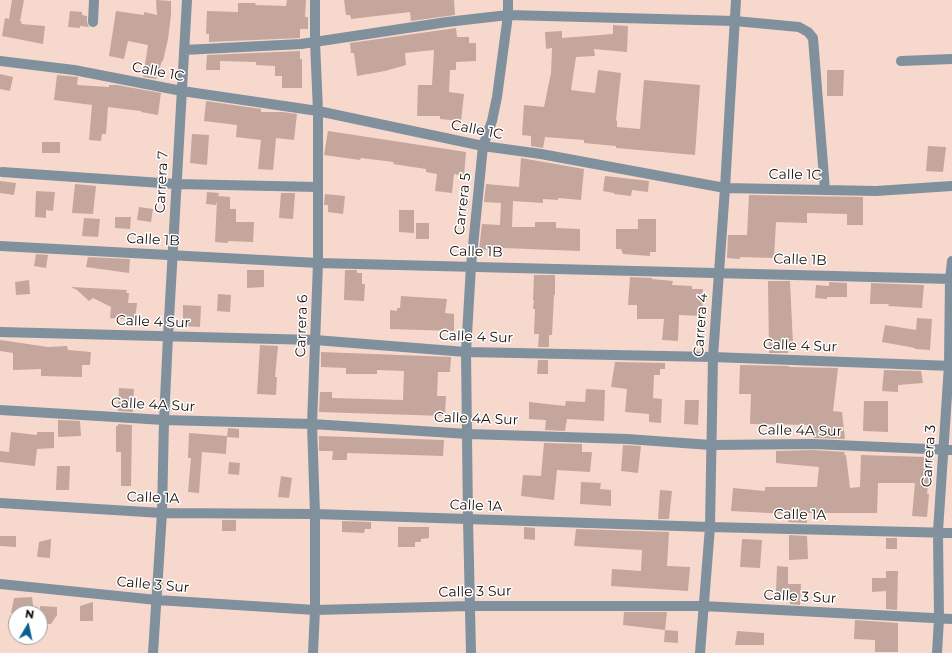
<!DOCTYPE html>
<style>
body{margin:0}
#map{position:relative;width:952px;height:653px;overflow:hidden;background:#f7d8cd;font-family:Montserrat,sans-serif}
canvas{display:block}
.north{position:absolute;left:8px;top:605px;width:40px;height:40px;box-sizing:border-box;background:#fff;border:1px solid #a39f9d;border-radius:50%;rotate:9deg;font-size:11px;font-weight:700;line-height:16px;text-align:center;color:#190f0b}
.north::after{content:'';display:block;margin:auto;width:14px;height:18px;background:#076091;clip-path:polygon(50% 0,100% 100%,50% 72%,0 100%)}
</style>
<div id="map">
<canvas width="952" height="653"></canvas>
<div class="north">N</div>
</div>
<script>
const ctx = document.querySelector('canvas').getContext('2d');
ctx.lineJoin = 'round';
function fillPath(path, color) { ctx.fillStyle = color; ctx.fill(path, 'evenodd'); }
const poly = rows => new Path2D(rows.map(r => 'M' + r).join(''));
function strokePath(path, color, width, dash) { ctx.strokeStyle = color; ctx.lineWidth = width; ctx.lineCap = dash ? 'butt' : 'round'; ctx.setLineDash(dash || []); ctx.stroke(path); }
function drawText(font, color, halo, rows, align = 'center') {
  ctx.font = font + ' Montserrat,sans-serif'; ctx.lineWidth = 3; ctx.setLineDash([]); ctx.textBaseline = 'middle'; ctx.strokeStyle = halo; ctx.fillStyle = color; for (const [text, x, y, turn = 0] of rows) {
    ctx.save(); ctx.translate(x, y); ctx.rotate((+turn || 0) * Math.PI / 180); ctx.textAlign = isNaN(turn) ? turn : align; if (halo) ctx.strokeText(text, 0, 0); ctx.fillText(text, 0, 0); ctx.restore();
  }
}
fillPath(poly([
 [12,0,24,0,20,21,22,22,21,24,45,26,43,44,2,36,5,18,9,19],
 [156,0,171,1,171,15,168,39,163,61,162,61,156,79,143,77,148,45,128,41,124,59,109,56,116,11,144,15,144,12,157,15],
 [287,0,306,0,305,17,308,17,308,29,300,29,300,38,209,42,209,34,206,34,207,11,238,12,238,3,256,3,255,5,286,6],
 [344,0,454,0,455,15,411,21,410,12,351,19,350,15,346,15],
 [70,11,82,12,82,15,87,16,87,22,89,27,80,26,80,28,68,27],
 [613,25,628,26,627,52,594,49,595,56,576,57,571,90,595,93,598,70,621,73,616,120,617,121,617,127,640,129,644,80,700,85,695,155,616,148,616,146,584,143,584,140,545,137,543,148,531,146,531,136,522,135,524,105,544,107,551,73,552,48,546,49,545,32,562,31,562,38,613,34],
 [456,28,457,37,469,37,469,43,476,43,476,61,456,62,456,70,450,70,449,92,464,94,461,121,440,119,440,116,417,116,418,85,432,85,434,50,405,53,406,65,385,71,357,76,354,53,351,53,350,43],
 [300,51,300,59,302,59,302,88,282,88,282,76,275,76,275,66,256,65,256,62,220,61,220,70,206,70,207,55],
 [827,70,844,70,843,96,827,96],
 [0,74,13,77,10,91,0,89],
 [57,75,78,77,77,85,109,87,109,85,117,85,161,93,158,115,141,112,141,111,108,107,106,134,102,134,101,141,89,140,92,105,54,100],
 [206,101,261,109,261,112,283,112,297,114,294,140,276,138,273,170,258,169,261,140,236,137,237,125,204,121],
 [328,131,466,152,464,176,454,174,452,193,435,191,437,174,426,172,426,169,393,164,394,162,361,158,360,160,324,155],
 [192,134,209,135,207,165,190,163],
 [42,142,60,142,60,153,42,153],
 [928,146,946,147,943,172,926,171],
 [521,158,584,169,581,200,558,198,558,200,543,199,543,203,513,201,512,227,535,227,535,222,556,222,556,228,580,229,580,251,503,248,503,249,479,250,482,224,500,225,501,203,484,202,486,184,519,187],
 [605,176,649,181,648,192,632,190,631,196,614,194,614,193,603,191],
 [0,181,16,183,14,195,0,193],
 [75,184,96,186,93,214,72,213],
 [36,191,55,192,53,211,46,210,46,218,35,217],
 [207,192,219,193,218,196,230,197,230,209,236,209,236,222,254,222,253,242,228,241,228,243,215,242,217,201,216,205,206,204],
 [281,193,295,193,293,219,279,218],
 [325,194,345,196,343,214,328,212,328,205,324,205],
 [749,195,863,197,863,225,847,225,847,214,807,213,807,223,776,222,774,258,740,257,740,259,727,258,728,235,747,235],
 [139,207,153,209,151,222,137,220],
 [399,210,414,210,414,233,399,232],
 [115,217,131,217,130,229,115,228],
 [84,218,100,219,98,237,82,236],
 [638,219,656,219,656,252,650,252,650,256,623,254,621,249,616,249,616,229,638,229],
 [416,223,429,223,429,239,416,239],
 [36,254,48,255,46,268,34,266],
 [88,257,130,259,129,273,86,267],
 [247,270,264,270,264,287,247,288],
 [345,270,357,270,357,273,362,273,362,284,365,284,364,301,344,300],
 [534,275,555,275,555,295,554,295,552,335,549,335,549,347,538,347,539,334,534,334,535,309,533,309,534,300,533,300],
 [630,277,652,278,652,279,673,281,672,285,692,286,692,289,703,289,702,316,679,315,678,341,662,340,664,319,637,319,637,305,628,305],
 [29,280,30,294,16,295,15,282],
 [768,281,790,281,793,345,788,345,788,353,769,353],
 [829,282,847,283,847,297,827,297,827,299,815,298,816,285,829,286],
 [871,283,924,285,922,308,888,306,889,304,870,304],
 [71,287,127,290,126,293,129,293,128,303,137,303,135,320,110,318,111,307,93,298,89,301,77,290],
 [218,294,231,295,230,312,217,311],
 [401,296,447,299,445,313,454,314,454,331,390,329,390,310,397,311,397,308,400,308],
 [183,305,201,306,200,327,183,326],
 [917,318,932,319,930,350,915,349,915,348,882,342,885,325,916,330],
 [0,340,48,347,67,346,68,350,91,352,90,365,82,365,82,377,41,376,41,369,13,370,13,353,0,351],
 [260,345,278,346,275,377,277,377,276,395,257,394],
 [321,352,451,357,450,372,438,372,437,396,446,396,445,416,319,412,320,392,332,392,332,398,403,400,404,371,377,370,377,374,346,374,346,368,321,367],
 [538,360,548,360,548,374,537,374],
 [615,362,665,363,665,369,660,369,660,375,654,375,653,398,662,399,661,423,649,422,649,414,625,412,627,389,611,387],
 [740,365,789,366,789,367,838,368,833,411,842,412,845,439,814,438,813,425,750,424,751,394,739,394],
 [884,370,921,371,923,383,898,385,898,392,882,391],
 [119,388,134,389,133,412,118,411],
 [586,389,605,390,604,421,567,419,565,431,545,430,546,420,529,419,529,402,565,406,566,401,585,402],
 [685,400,699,400,698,425,684,424],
 [864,401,888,401,888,432,863,431],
 [58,420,80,421,81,436,58,437],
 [118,424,132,425,131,486,121,486,121,452,116,452,116,426,118,426],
 [228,428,239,429,239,438,227,437],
 [11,432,37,435,37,432,54,432,54,448,37,449,35,466,0,462,0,451,9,452],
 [189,433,227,436,226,454,202,452,199,493,188,492,191,458,188,458],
 [319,436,444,440,443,456,347,453,347,460,332,460,333,451,319,451],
 [544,443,582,444,582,452,592,452,590,472,557,470,554,500,521,496,523,475,541,476],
 [623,445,641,446,638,473,621,471],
 [813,450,845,452,844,455,846,455,850,488,860,487,861,455,927,457,927,459,931,459,927,494,929,494,927,517,912,516,915,483,878,483,877,513,807,513,807,523,788,522,788,514,731,511,733,488,765,491,765,487,817,487,819,467,776,463,776,451],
 [229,462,240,463,239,475,228,474],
 [57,466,70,466,69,490,56,490],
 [281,476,292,478,289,498,278,497],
 [581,482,601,483,600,489,611,490,611,506,580,504],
 [660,490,672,491,669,519,658,519],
 [222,520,236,520,236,531,222,531],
 [342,521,371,522,371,529,365,529,364,533,342,532],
 [398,527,429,527,429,538,421,539,421,542,415,542,415,547,398,547],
 [524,527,535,528,535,540,524,539],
 [576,529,669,532,667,566,690,567,688,591,611,586,612,569,641,571,642,550,574,546],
 [789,535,807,536,808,559,789,560],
 [0,536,16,536,16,547,0,546],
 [886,538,897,538,897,549,886,549],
 [51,539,50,558,37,557,39,542],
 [742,539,762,540,760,568,740,567],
 [777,566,788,567,788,584,801,584,800,605,790,604,790,598,776,592],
 [886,571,898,571,897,610,886,609,886,591,872,592,872,578,886,578],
 [32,597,34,613,11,613,14,598],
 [93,602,93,621,80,621,80,606],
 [40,606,57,607,57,615,51,624,40,624],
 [624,612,667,612,665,630,623,625],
 [855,620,898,623,898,652,875,652,875,640,854,639],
 [665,630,678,631,678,643,664,642],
 [737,631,764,633,764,645,735,645]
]), '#c5a69c');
strokePath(poly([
 [93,22,94,0],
 [184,50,301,44,447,22,508,15,735,21,799,27,808,32,813,38,825,190],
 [0,61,74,70,182,91,318,111,483,146,541,154,725,188,876,191,952,186],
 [901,61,952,59],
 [2,172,176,184,318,187],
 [0,246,318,263,952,279],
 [0,332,315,340,466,352,713,357,952,366],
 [0,410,164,420,312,424,468,434,627,439,711,445,813,444,952,450],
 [0,503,162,513,315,514,710,527,952,533],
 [0,584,157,600,315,610,470,606,703,606,952,619],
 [153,653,162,513,164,420,168,337,187,0],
 [313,653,315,610,315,514,312,424,318,263,318,111,315,42,315,0],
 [471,653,468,519,466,352,471,266,483,146,492,121,497,97,508,15,508,0],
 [700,653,710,527,713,357,725,188,736,0],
 [937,653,939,619,938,531,949,365,950,279,952,261]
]), '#80909d', 10);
drawText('14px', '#190f0b', '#fff', [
 ["Calle 1C",158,72,11],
 ["Calle 1C",477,130,11],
 ["Calle 1C",795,175,1],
 ["Carrera 7",162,182,-87],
 ["Carrera 5",463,204,-84],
 ["Calle 1B",153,240,3],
 ["Calle 1B",476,252,1],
 ["Calle 1B",800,260,2],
 ["Calle 4 Sur",153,322,2],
 ["Carrera 4",701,325,-86],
 ["Carrera 6",302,326,-88],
 ["Calle 4 Sur",476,337,2],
 ["Calle 4 Sur",800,346,2],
 ["Calle 4A Sur",153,405,3],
 ["Calle 4A Sur",476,419,2],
 ["Calle 4A Sur",800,431,1],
 ["Carrera 3",929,456,-86],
 ["Calle 1A",153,498,2],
 ["Calle 1A",476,506,2],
 ["Calle 1A",800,515,1],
 ["Calle 3 Sur",153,585,5],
 ["Calle 3 Sur",475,592,-1],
 ["Calle 3 Sur",800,597,3]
]);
</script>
